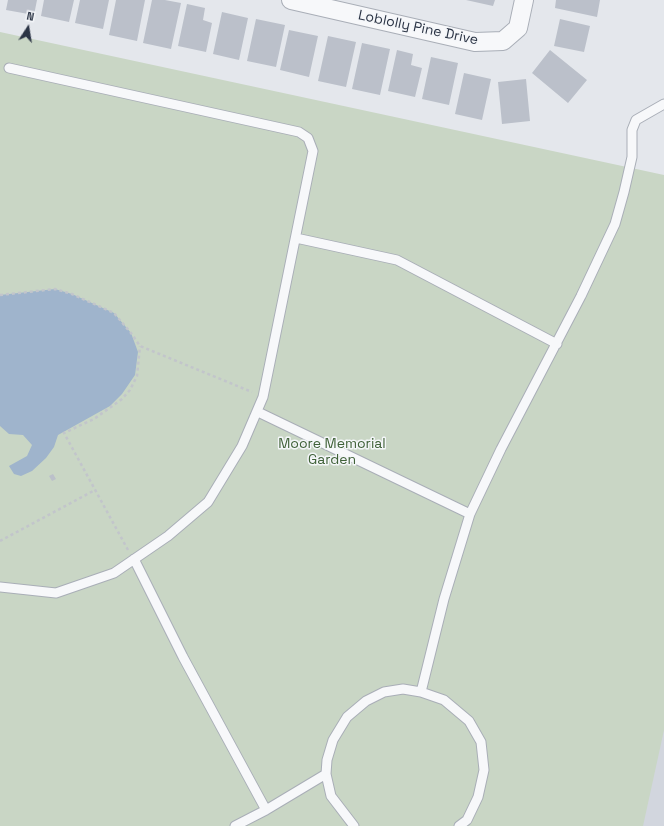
<!DOCTYPE html>
<style>
body{margin:0}
#map{position:relative;width:664px;height:826px;overflow:hidden;background:#e4e7ec;font-family:"Space Grotesk",sans-serif}
canvas{display:block}
.north{position:absolute;left:8px;top:8px;width:40px;height:40px;-webkit-text-stroke:3px #f4f6f9;paint-order:stroke;rotate:12deg;font-size:11px;font-weight:700;line-height:16px;text-align:center;color:#2b3445}
.north::after{content:'';display:block;margin:auto;width:14px;height:18px;background:#2b3445;clip-path:polygon(50% 0,100% 100%,50% 72%,0 100%)}
</style>
<div id="map">
<canvas width="664" height="826"></canvas>
<div class="north">N</div>
</div>
<script>
const ctx = document.querySelector('canvas').getContext('2d');
ctx.lineJoin = 'round';
function fillPath(path, color) { ctx.fillStyle = color; ctx.fill(path, 'evenodd'); }
const poly = rows => new Path2D(rows.map(r => 'M' + r).join(''));
function strokePath(path, color, width, dash) { ctx.strokeStyle = color; ctx.lineWidth = width; ctx.lineCap = dash ? 'butt' : 'round'; ctx.setLineDash(dash || []); ctx.stroke(path); }
function drawText(font, color, halo, rows, align = 'center') {
  ctx.font = font + ' "Space Grotesk",sans-serif'; ctx.lineWidth = 3; ctx.setLineDash([]); ctx.textBaseline = 'middle'; ctx.strokeStyle = halo; ctx.fillStyle = color; for (const [text, x, y, turn = 0] of rows) {
    ctx.save(); ctx.translate(x, y); ctx.rotate((+turn || 0) * Math.PI / 180); ctx.textAlign = isNaN(turn) ? turn : align; if (halo) ctx.strokeText(text, 0, 0); ctx.fillText(text, 0, 0); ctx.restore();
  }
}
fillPath(poly([
 [664,721,664,826,640,826]
]), '#d2d6de');
fillPath(poly([
 [0,32,664,175,664,730,643,826,0,826]
]), '#c9d6c5');
fillPath(poly([
 [55,289,72,294,114,313,131,333,138,352,135,375,122,394,110,406,58,435,54,447,46,458,32,471,21,476,14,474,9,466,27,456,32,445,23,435,9,434,0,426,0,295]
]), '#9fb4cc');
fillPath(poly([
 [8,0,37,0,34,15,6,10],
 [44,0,74,0,69,22,41,16],
 [80,0,109,0,103,29,75,23],
 [116,0,145,0,137,41,109,35],
 [152,0,165,0,181,3,171,49,143,43],
 [466,0,495,0,493,6],
 [556,0,600,0,597,17,555,8],
 [187,4,205,8,203,20,212,23,206,52,178,46],
 [222,12,248,18,239,60,213,54],
 [256,19,285,25,276,67,247,61],
 [560,19,590,26,584,52,554,46],
 [289,30,318,36,309,77,280,70],
 [328,36,356,42,346,87,318,81],
 [362,43,390,49,380,95,352,89],
 [397,50,413,54,411,65,422,68,415,97,388,91],
 [550,50,587,80,568,103,532,73],
 [431,57,458,63,449,105,422,99],
 [464,73,491,79,482,120,455,114],
 [526,79,530,121,502,124,498,82],
 [53,474,56,479,52,481,49,476]
]), '#bbc0ca');
const service = poly([
 [296,238,397,260,557,344],
 [258,412,470,514],
 [134,559,183,657,266,810],
 [0,587,56,593,114,573,168,536,208,502,242,446,263,397,313,151,308,138,299,132,9,68],
 [421,692,444,599,470,514,501,449,581,296,615,224,624,192,632,157,632,130,636,120,664,104],
 [235,826,266,810,326,774],
 [354,826,331,796,326,774,327,760,333,740,347,717,366,701,384,692,403,689,421,692,444,700,469,721,481,742,484,770,478,797,467,820,459,826]
]);
const minor = poly([
 [291,0,475,42,503,41,518,28,524,0]
]);
strokePath(service, '#a9aeb7', 11);
strokePath(minor, '#a9aeb7', 20);
strokePath(poly([
 [0,295,55,289,72,294,114,313,131,333,140,346,252,392],
 [0,541,95,490],
 [128,550,64,433,94,419,122,399,130,390,137,376,140,346]
]), '#c2c5cb', 2.5, [3, 3]);
strokePath(service, '#f7f8fa', 9);
strokePath(minor, '#f7f8fa', 18);
drawText('14px', '#2b3445', '#f4f6f9', [
 ["Loblolly Pine Drive",418,28,12]
]);
drawText('14px', '#3f6138', '#f4f6f9', [
 ["Moore Memorial",332,444],
 ["Garden",332,460]
]);
</script>
